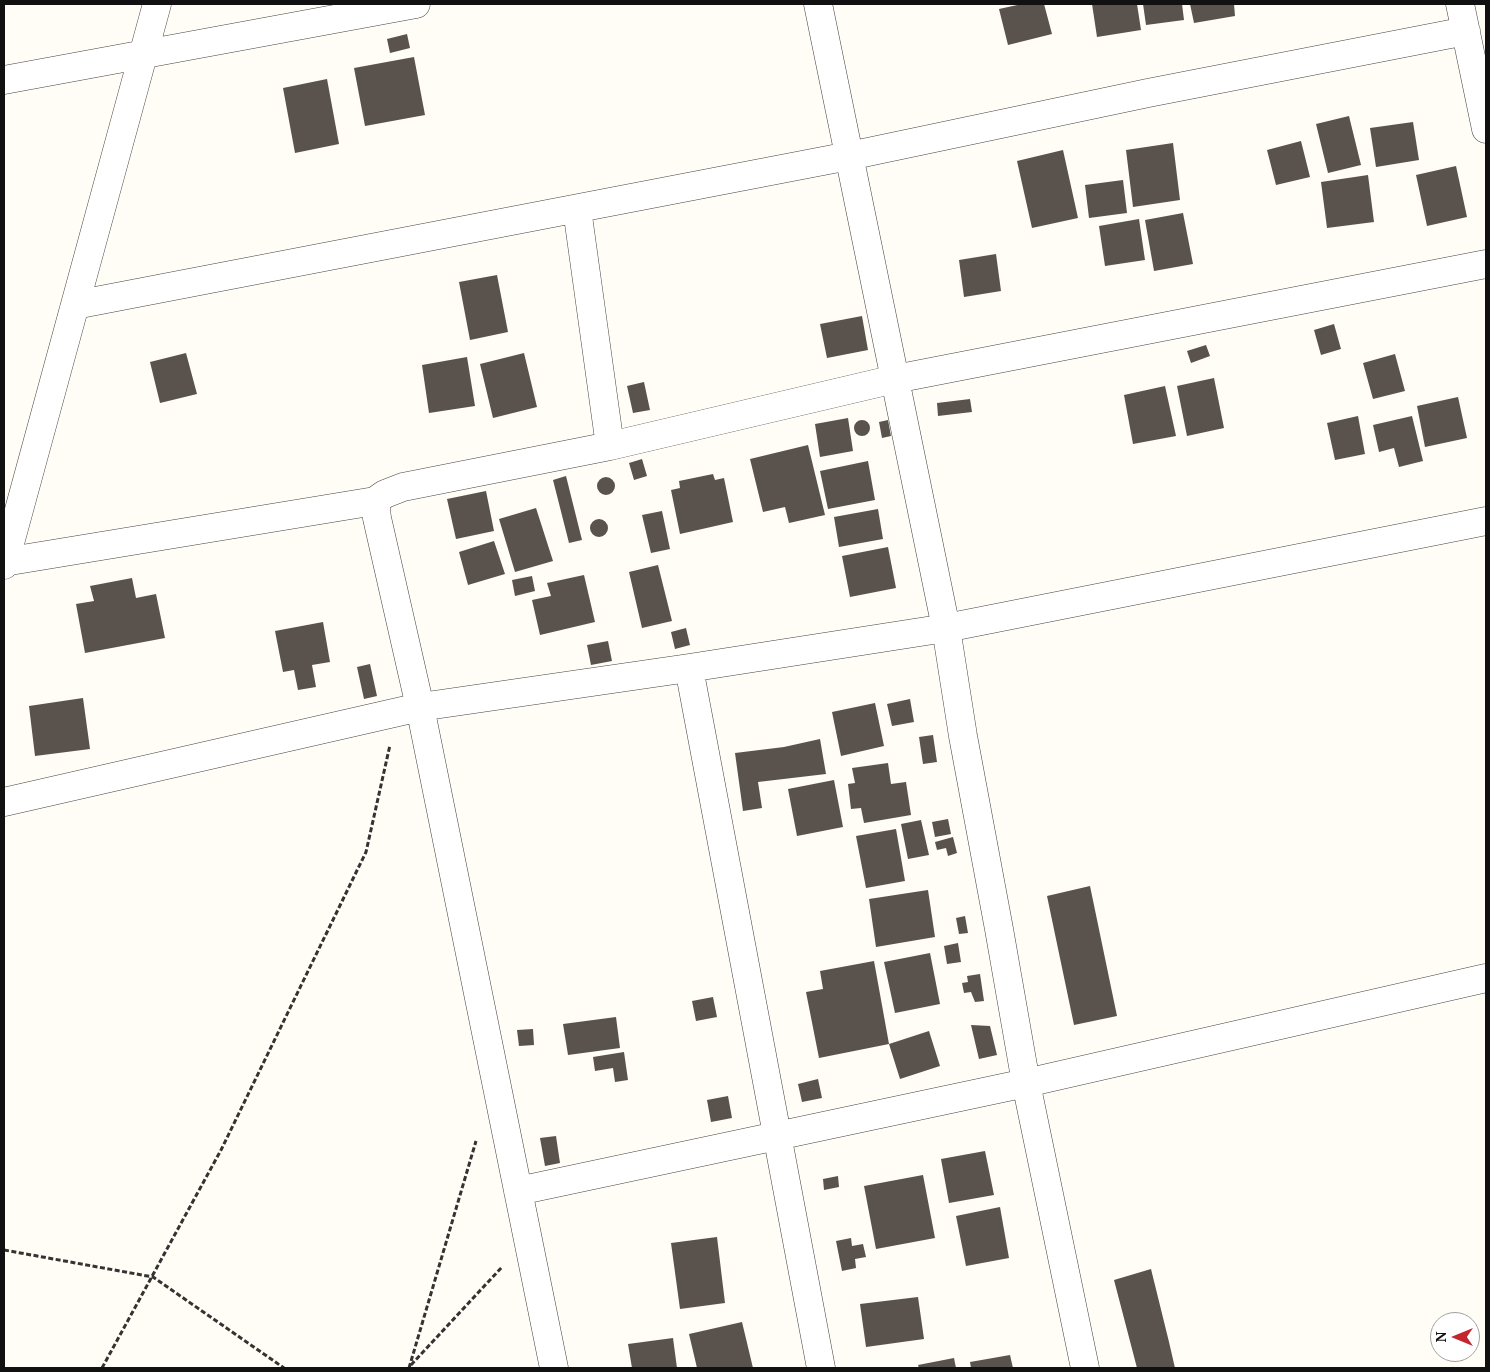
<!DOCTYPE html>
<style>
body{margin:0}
#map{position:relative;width:1490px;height:1372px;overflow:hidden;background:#fffdf5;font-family:"Noto Serif",serif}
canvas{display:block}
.frame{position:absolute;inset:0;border:5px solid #111;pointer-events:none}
.north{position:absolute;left:1430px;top:1312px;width:50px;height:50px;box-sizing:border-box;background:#fff;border:1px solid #a0a0a0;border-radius:50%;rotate:270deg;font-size:14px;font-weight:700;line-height:20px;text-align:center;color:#111}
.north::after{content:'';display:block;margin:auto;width:18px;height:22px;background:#c4262e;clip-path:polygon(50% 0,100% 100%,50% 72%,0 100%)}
</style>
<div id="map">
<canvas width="1490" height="1372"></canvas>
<div class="frame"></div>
<div class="north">N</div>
</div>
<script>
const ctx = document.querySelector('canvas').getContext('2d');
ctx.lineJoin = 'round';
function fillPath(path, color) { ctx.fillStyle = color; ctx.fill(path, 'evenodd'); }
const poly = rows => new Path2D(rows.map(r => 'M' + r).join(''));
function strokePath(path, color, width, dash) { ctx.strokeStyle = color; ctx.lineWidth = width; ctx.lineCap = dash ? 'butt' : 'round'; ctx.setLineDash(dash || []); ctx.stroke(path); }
fillPath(poly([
 [1022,4,1044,4,1052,34,1008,45,999,9],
 [1092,4,1137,4,1141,30,1097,37],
 [1143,4,1182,4,1184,20,1146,25],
 [1190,4,1234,4,1235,16,1194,23],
 [407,34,410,48,390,53,387,39],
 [414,57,425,115,365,126,354,68],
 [327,79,339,144,295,153,283,88],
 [1349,116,1361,165,1328,173,1316,124],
 [1413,122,1419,160,1376,167,1370,128],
 [1301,141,1310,177,1276,185,1267,150],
 [1173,143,1180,200,1133,207,1126,150],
 [1063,150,1078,218,1032,228,1017,161],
 [1456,166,1467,217,1427,226,1416,175],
 [1368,175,1374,222,1327,228,1321,182],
 [1123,180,1127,213,1089,218,1085,185],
 [1183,213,1193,264,1154,271,1145,220],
 [1139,219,1145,260,1105,266,1099,226],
 [996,254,1001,291,964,297,959,260],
 [497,275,508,332,470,340,459,282],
 [862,316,868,350,827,358,820,324],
 [1334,324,1341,349,1321,355,1314,330],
 [1206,345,1210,356,1191,363,1187,351],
 [186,353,197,394,160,403,150,362],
 [524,353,537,407,493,418,480,364],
 [1395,354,1405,391,1373,399,1363,363],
 [467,357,475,406,429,413,422,365],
 [1214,378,1224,428,1187,436,1177,386],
 [644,382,650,410,633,413,627,386],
 [1165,386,1176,436,1133,444,1124,395],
 [1458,397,1467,438,1425,447,1417,406],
 [970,399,972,412,938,416,937,403],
 [1358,416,1365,454,1335,460,1327,423],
 [1412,416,1423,461,1399,467,1394,448,1379,452,1373,425],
 [848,418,853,451,820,457,815,424],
 '854 428a8 8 0 1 1 16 0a8 8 0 1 1-16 0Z',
 [888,420,891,436,882,438,879,422],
 [808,445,825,515,789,523,785,507,763,512,750,459],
 [642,459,647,476,634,480,629,463],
 [868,461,875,500,828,509,820,471],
 [713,474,715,480,724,478,733,522,680,534,671,490,680,488,679,481],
 [566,476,582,540,569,543,553,480],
 '597 486a9 9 0 1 1 18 0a9 9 0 1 1-18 0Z',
 [486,491,494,531,456,539,447,499],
 [536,508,553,561,515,572,499,519],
 [878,509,883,539,839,547,834,517],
 [662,511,670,549,651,553,642,515],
 '590 528a9 9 0 1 1 18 0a9 9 0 1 1-18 0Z',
 [494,541,505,574,468,585,459,552],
 [888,547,896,588,850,597,842,556],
 [658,565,672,621,642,628,629,572],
 [584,575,595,622,540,635,532,600,551,596,547,583],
 [532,576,535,591,515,596,512,580],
 [132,578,136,598,156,594,165,638,85,653,76,604,94,601,90,586],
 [323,622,330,662,312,665,316,687,298,690,294,670,283,672,275,631],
 [686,628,690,645,675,649,671,632],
 [608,641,612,661,591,665,587,645],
 [370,664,377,696,364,699,357,667],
 [83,698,90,749,35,756,29,706],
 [910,699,914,722,892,726,887,704],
 [875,703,884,746,841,756,832,712],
 [933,735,937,762,923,764,919,737],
 [820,739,826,774,758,782,762,808,743,811,735,753,784,747],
 [888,763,891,784,906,782,911,815,864,823,861,808,851,809,848,784,855,783,852,768],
 [834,780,843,827,797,836,788,789],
 [948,819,951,834,935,837,932,822],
 [921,820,929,855,908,859,901,824],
 [896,829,905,881,866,888,856,836],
 [953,837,957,853,948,856,946,848,937,850,935,842],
 [1090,886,1117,1016,1074,1025,1047,896],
 [928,890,935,937,876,947,869,899],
 [965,916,968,933,959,934,956,918],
 [958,943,961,962,947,964,944,946],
 [930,953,940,1004,895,1013,884,962],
 [874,961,889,1044,819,1058,806,992,823,989,820,971],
 [980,974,984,1001,975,1002,971,992,964,993,962,983,968,982,967,976],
 [713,997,717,1017,696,1021,692,1001],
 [616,1017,620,1048,568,1055,563,1024],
 [971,1025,990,1026,997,1055,979,1059],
 [533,1029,534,1045,519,1046,517,1030],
 [929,1031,940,1066,900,1079,889,1044],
 [624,1052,628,1080,615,1082,613,1068,595,1071,593,1057],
 [818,1079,822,1098,802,1102,798,1084],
 [728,1096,732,1118,711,1122,707,1100],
 [556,1136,560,1163,545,1166,540,1138],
 [985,1151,994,1195,949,1203,941,1159],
 [923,1175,935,1238,876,1249,864,1186],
 [838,1176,839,1187,824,1190,823,1179],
 [1000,1207,1009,1258,966,1266,956,1216],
 [717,1237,725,1303,680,1309,671,1243],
 [851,1238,852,1246,863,1244,866,1257,855,1259,856,1268,842,1271,836,1241],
 [1151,1269,1169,1342,1175,1368,1137,1368,1114,1280],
 [918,1297,924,1339,866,1347,860,1304],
 [742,1322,753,1368,697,1368,689,1334],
 [673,1338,677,1368,632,1368,628,1344],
 [1010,1355,1013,1368,971,1368,970,1362],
 [954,1358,956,1368,919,1368,918,1365]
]), '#5a524d');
const minor = poly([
 [818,4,946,628,963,736,999,929,1026,1083,1085,1368],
 [1460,4,1486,129],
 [4,80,416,4],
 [577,209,610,446],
 [75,305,849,156,1148,93,1466,31],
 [4,562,375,501],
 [4,565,157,4],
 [689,668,821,1368],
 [4,802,420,707,689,668,946,628,1486,521],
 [518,1191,1026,1083,1486,978],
 [554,1368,420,707,377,518,375,501,385,494,403,487,610,446,895,379,1486,264]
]);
strokePath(minor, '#444', 29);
strokePath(poly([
 [4,1250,153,1277,284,1368],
 [411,1365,502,1267],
 [102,1368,221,1150,366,852,390,745],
 [409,1368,476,1141]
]), '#333', 3, [5, 2.5]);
strokePath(minor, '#fff', 28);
</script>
